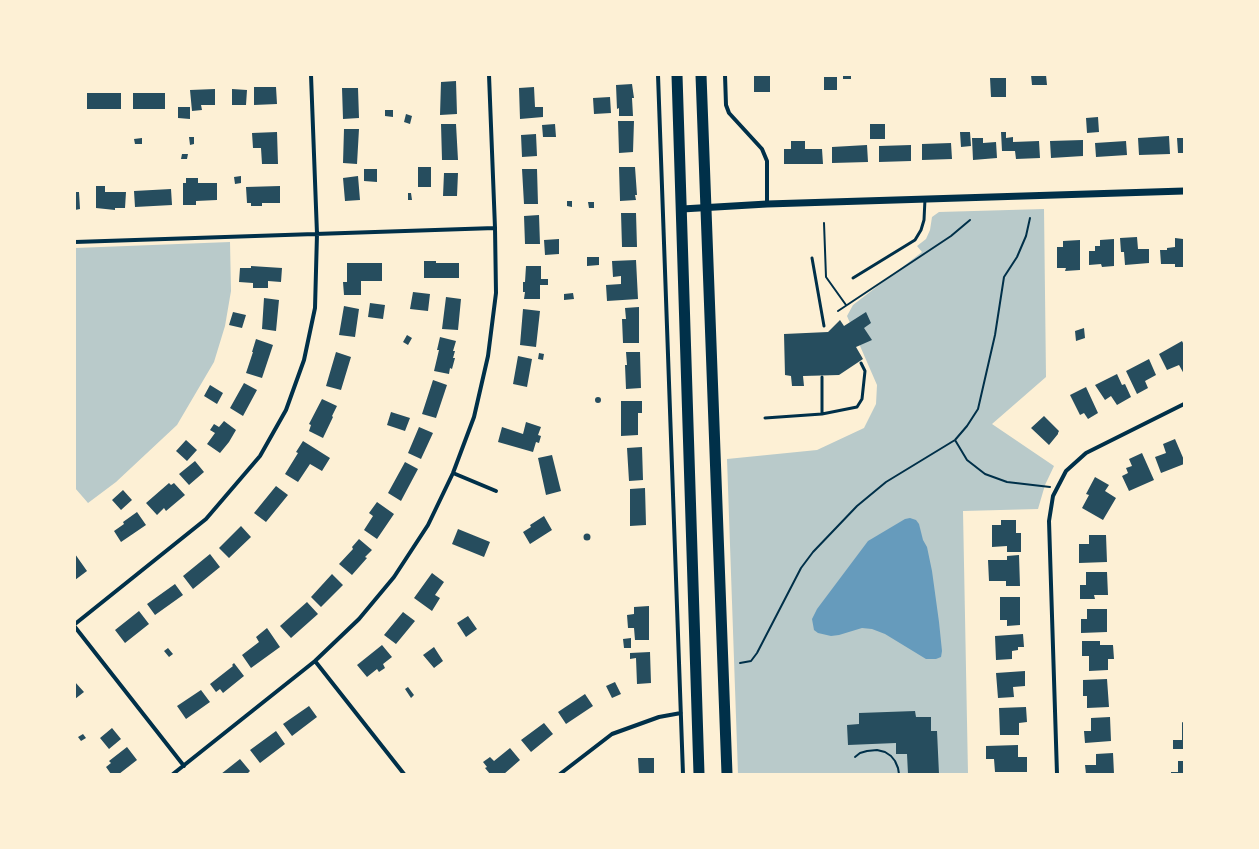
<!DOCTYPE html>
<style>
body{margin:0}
#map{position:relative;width:1259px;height:849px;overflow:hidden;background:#fdf0d5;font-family:Roboto,sans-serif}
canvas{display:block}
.frame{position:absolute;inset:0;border:76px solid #fdf0d5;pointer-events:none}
</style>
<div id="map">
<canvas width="1259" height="849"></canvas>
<div class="frame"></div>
</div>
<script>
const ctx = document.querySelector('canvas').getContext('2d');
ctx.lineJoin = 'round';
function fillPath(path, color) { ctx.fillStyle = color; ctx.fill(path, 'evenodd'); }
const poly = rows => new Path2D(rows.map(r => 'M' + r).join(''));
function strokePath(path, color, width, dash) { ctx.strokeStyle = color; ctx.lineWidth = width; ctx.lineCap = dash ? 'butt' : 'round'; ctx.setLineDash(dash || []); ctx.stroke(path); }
fillPath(poly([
 [1044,209,1046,377,992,424,1054,466,1045,485,1038,509,963,511,968,774,738,774,727,459,817,450,864,428,876,404,877,385,847,316,853,305,922,252,917,246,926,239,930,230,932,217,939,212],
 [230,242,231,291,225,326,214,362,177,425,116,482,88,503,75,488,75,248]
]), '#b9caca');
fillPath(poly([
 [910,518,916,520,919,524,923,540,927,547,932,571,939,622,942,651,941,657,936,659,926,659,885,634,872,629,862,628,839,635,831,636,818,633,814,630,812,619,817,609,868,541,905,519]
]), '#669bbc');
fillPath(poly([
 [754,75,770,75,770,92,754,92],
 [843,75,851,75,851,79,843,79],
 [1031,75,1046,75,1047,85,1032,85],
 [824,77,837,77,837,90,824,90],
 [990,78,1006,78,1006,97,991,97],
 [456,81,457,114,440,115,441,82],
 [632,84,634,98,632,98,633,116,619,116,619,108,617,109,616,85],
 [254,87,276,87,277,104,254,105],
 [534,87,535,107,543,107,543,117,520,119,519,88],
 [342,88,358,88,359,118,343,119],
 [215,89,215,105,201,105,202,110,192,111,190,90],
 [232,89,247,90,246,105,232,105],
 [87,93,121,93,121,109,87,109],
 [133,93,165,93,165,109,133,109],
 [610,97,611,113,594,114,593,98],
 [178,107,190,107,190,119,178,118],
 [385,110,393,110,393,117,385,116],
 [406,114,412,116,410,124,404,122],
 [1098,117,1099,132,1087,133,1086,118],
 [618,121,634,121,633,152,619,153],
 [441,124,456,124,458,160,442,160],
 [555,124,556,137,543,137,542,125],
 [870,124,885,124,885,139,870,139],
 [344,129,359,129,357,164,343,163],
 [277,132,278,164,262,164,261,148,253,148,252,133],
 [960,132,970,132,971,146,961,147],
 [1001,132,1006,132,1006,138,1013,137,1013,142,1039,141,1040,158,1016,159,1015,151,1002,151],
 [536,134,537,156,522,157,521,135],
 [1169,136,1170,154,1139,155,1138,138],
 [189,137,194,137,194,144,190,145],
 [142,138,142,144,135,144,134,139],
 [972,138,983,138,983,143,996,142,997,158,973,160],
 [1177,138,1184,138,1184,153,1178,153],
 [1083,140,1083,156,1051,158,1050,141],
 [791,141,805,141,805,149,822,149,823,164,784,164,784,149,791,149],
 [1126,141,1127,155,1096,157,1095,143],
 [951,143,952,159,922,160,922,144],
 [867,145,868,162,832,163,832,147],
 [911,145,911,161,879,162,879,146],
 [182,154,188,154,187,159,181,159],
 [418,167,431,167,431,187,418,187],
 [619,167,635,167,637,195,635,195,636,200,620,201],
 [364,169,377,169,377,182,364,181],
 [522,169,537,169,538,204,524,204],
 [444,173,458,173,457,196,443,196],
 [241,176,241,183,235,184,234,177],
 [358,176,360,200,345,201,343,178],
 [186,178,198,178,198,183,217,183,217,200,196,201,196,205,183,205,183,183,186,183],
 [96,186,105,186,105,192,126,192,125,208,115,208,115,210,96,208],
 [280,186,280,203,262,203,262,206,251,206,251,203,247,203,246,187],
 [171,189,172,205,135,207,134,191],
 [75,192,79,192,80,209,75,210],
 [408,193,411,193,412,200,408,200],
 [567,201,572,201,572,207,567,206],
 [588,202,594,202,594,208,589,208],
 [621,213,636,213,637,247,622,247],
 [539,215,540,244,525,244,524,216],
 [1137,237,1138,249,1149,249,1149,263,1125,265,1124,252,1121,252,1120,238],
 [1175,238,1183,239,1184,267,1175,267,1175,264,1161,264,1160,250,1167,250,1167,248,1175,247],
 [559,239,559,254,545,255,544,240],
 [1114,239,1114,266,1102,267,1101,264,1089,265,1089,251,1095,251,1095,246,1100,246,1100,240],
 [1080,240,1080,270,1065,271,1066,268,1057,268,1057,247,1063,247,1063,241],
 [587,257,599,257,599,265,587,266],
 [636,260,638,299,607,301,606,285,621,284,621,276,613,277,612,261],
 [424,261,436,261,436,263,459,263,459,278,424,278],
 [347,263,382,263,382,281,361,281,361,295,344,295,343,282,347,282],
 [251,266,282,268,281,282,268,281,268,288,253,288,253,283,239,282,240,268,251,268],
 [526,266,541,266,541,279,548,279,548,285,540,285,540,299,524,299,525,292,523,292,523,282,525,282],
 [413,292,430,294,428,311,410,309],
 [573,293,574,299,564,300,564,294],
 [446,297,461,299,458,330,442,329],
 [264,298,279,300,276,331,262,329],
 [370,303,385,305,383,319,368,317],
 [344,306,359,309,355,337,339,335],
 [639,307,639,343,623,343,622,319,626,319,625,308],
 [523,309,540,311,536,347,520,345],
 [233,312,246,315,242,328,229,325],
 [866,312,871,323,864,328,872,340,856,347,863,359,839,375,803,376,804,386,792,386,791,376,785,375,784,334,828,332,840,320,844,326],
 [1084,328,1085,338,1076,341,1075,331],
 [407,335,412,338,408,345,403,342],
 [440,337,456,341,453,351,455,351,453,358,455,358,452,369,450,368,449,374,434,371,439,350,437,350],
 [256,339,273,345,262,378,246,373,253,352,252,352],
 [1182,341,1184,345,1184,374,1179,365,1167,370,1159,354],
 [336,352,351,357,341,390,326,386],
 [626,352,640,352,641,388,626,389,625,365,627,365],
 [539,353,544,354,543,360,538,359],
 [518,356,532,359,527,387,513,384],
 [1149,359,1156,375,1145,381,1148,388,1137,394,1126,371],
 [1117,374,1122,385,1125,384,1131,397,1117,405,1111,396,1105,400,1095,385],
 [433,380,447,385,436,418,422,414],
 [244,383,257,390,243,416,230,408],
 [210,385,223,393,217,404,204,396],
 [1086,387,1098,413,1088,419,1084,413,1080,415,1070,395],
 '595 400a3 3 0 1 1 6 0a3 3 0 1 1-6 0Z',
 [322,399,337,406,332,416,333,417,323,438,309,431,311,425,309,424],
 [621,401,642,401,642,413,638,413,638,435,621,436],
 [391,412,410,418,405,431,387,425],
 [1044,416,1059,431,1058,433,1058,434,1049,445,1031,428],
 [224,421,236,430,229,442,220,453,207,444,215,433,210,430,214,424,219,427],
 [526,422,541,427,538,435,541,436,539,443,536,442,533,452,498,442,502,427,523,434],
 [419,427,433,433,421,459,408,453],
 [1175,439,1184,460,1184,464,1161,473,1155,457,1166,453,1163,444],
 [186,440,197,450,187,461,176,451],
 [303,441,330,458,322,471,310,464,298,482,285,474,298,453,296,452],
 [642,447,643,480,629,481,627,448],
 [1142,453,1154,480,1129,491,1122,476,1128,473,1126,468,1132,466,1129,459],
 [552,455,561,491,546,495,538,458],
 [195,461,204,472,189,485,179,474],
 [405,462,418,469,401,501,388,493],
 [1095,477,1109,485,1105,491,1116,498,1103,520,1082,508,1089,495,1086,494],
 [169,483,171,485,174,483,185,495,166,511,164,508,157,515,146,503],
 [276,486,288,495,266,522,254,513],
 [645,488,646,525,630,526,630,489],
 [123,490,132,500,121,510,112,500],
 [377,502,394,514,377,539,364,530,373,516,369,513],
 [137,512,146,525,121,542,114,531,124,524,123,522],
 [544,516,552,530,530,544,523,532,531,527,530,525],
 [1001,520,1016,520,1016,533,1021,533,1021,552,1007,552,1007,546,992,547,992,525,1001,525],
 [241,526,251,537,229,558,219,548],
 [458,529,490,542,484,557,452,544],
 '583.5 537a3.5 3.5 0 1 1 7 0a3.5 3.5 0 1 1-7 0Z',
 [1089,535,1106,535,1107,562,1079,563,1079,544,1089,544],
 [359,539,372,550,365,557,367,558,352,575,339,564,353,549,352,547],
 [75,554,87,571,75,580],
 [210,554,220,567,193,589,183,576],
 [1019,555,1020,586,1006,586,1006,581,989,581,988,560,1007,560,1007,556],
 [1086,572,1107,572,1108,595,1094,595,1095,599,1080,599,1080,585,1086,585],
 [432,573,444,582,435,595,440,598,432,611,414,598],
 [332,574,343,585,321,607,311,597],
 [175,584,183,595,155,615,147,604],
 [1000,597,1020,597,1020,625,1007,626,1007,620,1000,620],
 [307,602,318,614,291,638,280,626],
 [649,606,649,640,635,640,634,628,628,628,627,615,634,614,634,607],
 [1087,609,1107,609,1107,632,1081,633,1081,619,1087,619],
 [139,611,149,624,125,643,115,630],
 [403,612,415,621,396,644,384,635],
 [468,616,477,629,466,637,457,623],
 [267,628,280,647,251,668,242,655,259,642,256,637],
 [1023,634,1024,647,1018,647,1018,650,1012,651,1012,659,996,660,995,636],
 [631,638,631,648,624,648,623,639],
 [1082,641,1100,641,1100,645,1113,645,1114,659,1108,659,1108,670,1089,671,1089,656,1082,656],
 [382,645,392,657,383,664,385,668,379,672,377,669,367,677,357,665],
 [434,647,443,661,434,668,423,655],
 [168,648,173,654,169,657,164,651],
 [650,652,651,683,637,684,636,658,630,659,630,653],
 [234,663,244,676,223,693,220,689,216,692,210,684,233,666,232,665],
 [1025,671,1025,686,1013,687,1014,697,998,698,996,673],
 [1107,679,1109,707,1087,708,1087,696,1083,696,1083,680],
 [75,682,84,692,75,699],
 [615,682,621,694,612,698,606,686],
 [408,687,414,695,411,698,405,689],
 [201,690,210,702,186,719,177,706],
 [585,694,593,706,566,724,558,712],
 [309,706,317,717,292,736,283,724],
 [1026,707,1027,722,1019,723,1019,735,1000,735,999,708],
 [915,711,916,717,931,717,931,731,937,731,939,774,908,774,907,754,896,754,896,743,848,745,847,725,859,724,859,713],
 [1110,717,1111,741,1085,743,1084,731,1091,731,1091,718],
 [1182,722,1184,723,1184,749,1173,749,1173,740,1182,740],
 [544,723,553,734,531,752,521,740],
 [112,728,121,739,109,749,100,738],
 [276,731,285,744,260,763,250,750],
 [83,734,86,738,81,741,78,737],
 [1018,745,1018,757,1027,757,1027,772,995,772,994,759,986,759,986,746],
 [127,747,137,760,119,774,111,774,106,767,111,763,109,761],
 [510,748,520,760,504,774,490,774,485,768,487,767,483,762,490,757,494,761],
 [1113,753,1114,774,1086,774,1085,765,1096,765,1096,754],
 [638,758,654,758,654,774,639,774],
 [240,759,250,771,247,774,221,774],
 [1178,761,1184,761,1184,774,1171,774,1171,772,1178,772]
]), '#264d5e');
strokePath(poly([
 [824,223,826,277,846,305],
 [838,311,951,236,970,220],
 [955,440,967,460,985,474,1007,482,1050,487],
 [740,663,751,661,757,653,801,568,813,552,857,506,886,482,955,440,967,426,978,409,995,335,1004,277,1017,257,1026,236,1030,218],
 [855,757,860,753,867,751,877,750,885,752,891,756,895,761,898,768,899,774]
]), '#003049', 2);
strokePath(poly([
 [812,258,824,326],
 [853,278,915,240,921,230,924,220,925,199],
 [822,414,857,407,862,399,865,371,861,363],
 [765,418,822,414,822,377]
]), '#003049', 3);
strokePath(poly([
 [658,75,683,774],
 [725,75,726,105,729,113,762,149,767,161,767,204],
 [75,242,495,228],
 [453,473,496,491],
 [75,624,206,519,260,456,286,410,304,360,315,308,317,234,311,75],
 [75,627,184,766],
 [315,661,404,774],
 [173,774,315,661,359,619,394,577,428,525,453,473,474,417,488,356,496,293,495,228,489,75],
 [560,774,612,734,659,717,681,713],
 [1057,774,1049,521,1053,496,1066,471,1086,453,1184,404]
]), '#003049', 4);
strokePath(poly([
 [682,209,767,204,1184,191]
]), '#003049', 7);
strokePath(poly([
 [677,75,699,774],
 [701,75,727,774]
]), '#003049', 11);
</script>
